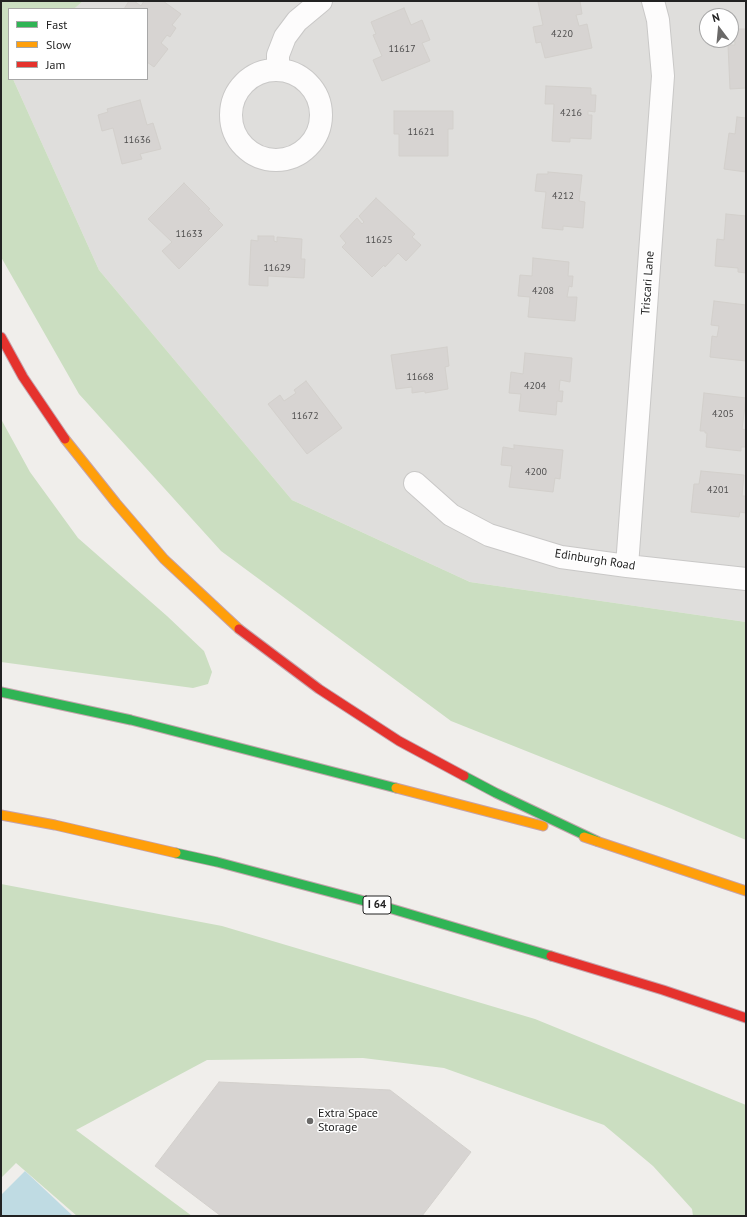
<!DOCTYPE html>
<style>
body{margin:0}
#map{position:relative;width:747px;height:1217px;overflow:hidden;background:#f0eeeb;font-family:"PT Sans",sans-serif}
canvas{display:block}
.frame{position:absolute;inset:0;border:2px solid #222;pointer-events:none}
.legend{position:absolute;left:8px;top:8px;width:140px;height:72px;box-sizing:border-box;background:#fff;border:1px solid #a7a7a7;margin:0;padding:5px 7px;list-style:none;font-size:12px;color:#222}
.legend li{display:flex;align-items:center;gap:8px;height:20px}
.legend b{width:20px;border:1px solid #a7a7a7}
.north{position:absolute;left:699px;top:8px;width:40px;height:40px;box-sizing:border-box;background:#fff;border:1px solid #a7a7a7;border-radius:50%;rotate:344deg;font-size:11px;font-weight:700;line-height:16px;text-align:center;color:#222}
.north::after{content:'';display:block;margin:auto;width:14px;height:18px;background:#6a6968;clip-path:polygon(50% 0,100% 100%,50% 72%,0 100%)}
</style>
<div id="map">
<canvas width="747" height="1217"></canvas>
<div class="frame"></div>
<ul class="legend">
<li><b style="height:5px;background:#30b455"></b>Fast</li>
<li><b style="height:5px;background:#ff9f0a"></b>Slow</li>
<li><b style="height:5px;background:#e5322d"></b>Jam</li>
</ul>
<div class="north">N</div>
</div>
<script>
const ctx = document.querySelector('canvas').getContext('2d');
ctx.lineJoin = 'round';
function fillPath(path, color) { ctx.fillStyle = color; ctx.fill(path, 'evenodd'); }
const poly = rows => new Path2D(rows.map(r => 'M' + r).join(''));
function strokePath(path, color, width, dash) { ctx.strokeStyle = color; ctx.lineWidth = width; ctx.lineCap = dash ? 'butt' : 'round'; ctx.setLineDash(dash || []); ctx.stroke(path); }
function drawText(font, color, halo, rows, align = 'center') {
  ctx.font = font + ' "PT Sans",sans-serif'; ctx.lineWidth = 3; ctx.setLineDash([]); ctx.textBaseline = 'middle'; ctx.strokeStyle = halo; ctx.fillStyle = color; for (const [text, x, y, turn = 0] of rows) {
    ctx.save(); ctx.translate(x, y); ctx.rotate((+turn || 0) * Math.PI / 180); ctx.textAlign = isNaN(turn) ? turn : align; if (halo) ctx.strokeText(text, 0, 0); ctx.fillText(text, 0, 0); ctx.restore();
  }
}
fillPath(poly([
 [83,1,746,1,746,622,470,582,292,500,99,270,13,79,147,79,147,9,74,9],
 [707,16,731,16,731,40,707,40]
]), '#dfdedc');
fillPath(poly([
 [1,1,83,1,74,9,9,9,9,79,13,79,99,270,292,500,470,582,746,622,746,840,669,808,451,721,221,551,79,394,1,257],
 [1,419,30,472,78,538,167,616,204,651,212,672,208,684,193,688,1,662],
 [1,884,222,926,535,1019,746,1105,746,1216,693,1216,692,1209,653,1166,604,1125,444,1068,363,1058,207,1060,76,1130,192,1216,77,1216,16,1163,1,1178]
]), '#cbdec1');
fillPath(poly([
 [25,1171,73,1216,1,1216,1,1195]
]), '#bfdbe3');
const building = poly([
 [129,1,134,1,141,6,144,1,163,1,181,14,172,25,176,28,170,37,167,35,161,43,168,49,154,67,147,62,147,9,124,9,129,1],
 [543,1,580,1,582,14,576,15,579,26,587,24,592,48,545,58,541,42,536,43,533,27,543,25,538,2,543,1],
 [404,8,411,25,422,20,430,40,422,43,430,61,382,81,373,60,382,56,373,35,376,34,371,22,404,8],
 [734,29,746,29,746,88,730,89,728,45,735,45,734,29],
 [546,86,591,88,591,95,596,95,595,112,588,111,588,115,592,115,591,139,570,138,570,142,552,141,554,104,545,104,546,86],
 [140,100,147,125,153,123,161,149,140,154,142,159,122,164,113,128,102,131,98,115,108,112,107,109,140,100],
 [394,111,453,111,453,129,448,129,448,156,399,156,399,134,394,134,394,111],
 [737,117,746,118,746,172,724,169,729,133,735,134,737,117],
 [548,172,582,175,579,201,585,202,583,228,563,226,563,230,542,228,546,192,535,191,537,174,548,174,548,172],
 [184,183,210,209,208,210,223,225,179,269,162,251,172,242,148,219,184,183],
 [376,198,415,234,412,237,421,245,406,261,398,253,385,267,384,265,372,277,342,247,346,243,340,236,357,218,362,224,364,222,359,216,376,198],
 [726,214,746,216,746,273,738,272,738,268,715,266,717,239,724,240,726,214],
 [258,236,274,236,274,241,277,242,277,237,302,239,301,259,305,259,304,278,268,276,268,286,249,285,251,240,258,241,258,236],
 [533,258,569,262,568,276,573,276,572,287,569,286,567,297,577,297,575,321,528,317,530,297,518,296,520,275,532,276,533,258],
 [714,301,746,305,746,361,710,357,712,336,717,337,719,326,711,325,714,301],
 [447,347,449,366,445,367,448,389,425,393,425,391,412,393,412,387,396,389,391,355,447,347],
 [525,353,572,358,570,382,560,380,559,391,563,391,562,402,557,401,556,415,519,411,521,394,509,393,511,372,523,374,525,353],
 [306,381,342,428,307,454,268,404,280,395,284,401,296,393,294,390,306,381],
 [704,393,746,398,742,429,746,430,746,447,741,447,741,451,706,447,707,433,705,433,705,431,700,431,704,393],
 [514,445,563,450,560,479,555,478,553,492,509,487,512,466,501,465,503,447,514,449,514,445],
 [701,471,744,475,742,496,746,496,746,513,740,512,739,517,691,512,694,484,699,484,701,471],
 [219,1082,390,1090,471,1152,422,1216,221,1216,155,1166,219,1082]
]);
fillPath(building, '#d7d4d2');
strokePath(building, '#d3d0cc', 1);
const street = poly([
 [278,70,278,55,285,37,297,21,321,1],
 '231 115a45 45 0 1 1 90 0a45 45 0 1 1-90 0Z',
 [415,483,451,515,489,535,561,557,627,566,746,579],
 [627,566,663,76,658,20,653,1]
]);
const fast = poly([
 [1,692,131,720,396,788],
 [464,776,496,793,597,841],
 [176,853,217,862,372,903,551,956]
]);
const slow = poly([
 [65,439,116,503,164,559,239,629],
 [396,788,543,826],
 [1,815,55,825,176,853],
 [584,837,746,891]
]);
const jam = poly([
 [1,337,23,377,65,439],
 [239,629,319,689,399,741,464,776],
 [551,956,663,990,746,1018]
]);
strokePath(street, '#c9c8c7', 24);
strokePath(fast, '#c5a2ac', 11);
strokePath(slow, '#c5a2ac', 11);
strokePath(jam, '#c5a2ac', 11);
strokePath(street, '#fdfcfc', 22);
strokePath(fast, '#30b455', 9);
strokePath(slow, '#ff9f0a', 9);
strokePath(jam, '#e5322d', 9);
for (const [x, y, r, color] of [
 [310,1121,4,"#6a6968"]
]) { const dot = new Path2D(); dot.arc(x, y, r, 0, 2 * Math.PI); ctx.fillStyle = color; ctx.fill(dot); strokePath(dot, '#fff', 1.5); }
drawText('10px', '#4f4e4e', null, [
 ["4220",562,34],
 ["11617",402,49],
 ["4216",571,113],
 ["11621",421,132],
 ["11636",137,140],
 ["4212",563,196],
 ["11633",189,234],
 ["11625",379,240],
 ["11629",277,268],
 ["4208",543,291],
 ["11668",420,377],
 ["4204",535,386],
 ["4205",723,414],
 ["11672",305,416],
 ["4200",536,472],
 ["4201",718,490]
]);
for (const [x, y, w] of [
 [377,905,28]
]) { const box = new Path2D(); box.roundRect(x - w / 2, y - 9, w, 18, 3); ctx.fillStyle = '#fff'; ctx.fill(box); strokePath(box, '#222', 1); }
drawText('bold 11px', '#222', null, [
 ["I 64",377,905]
]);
drawText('12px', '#222', '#fff', [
 ["Triscari Lane",648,283,-86],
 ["Edinburgh Road",595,560,9]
]);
drawText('12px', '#222', '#fff', [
 ["Extra Space",318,1114],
 ["Storage",318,1128]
], 'left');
</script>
